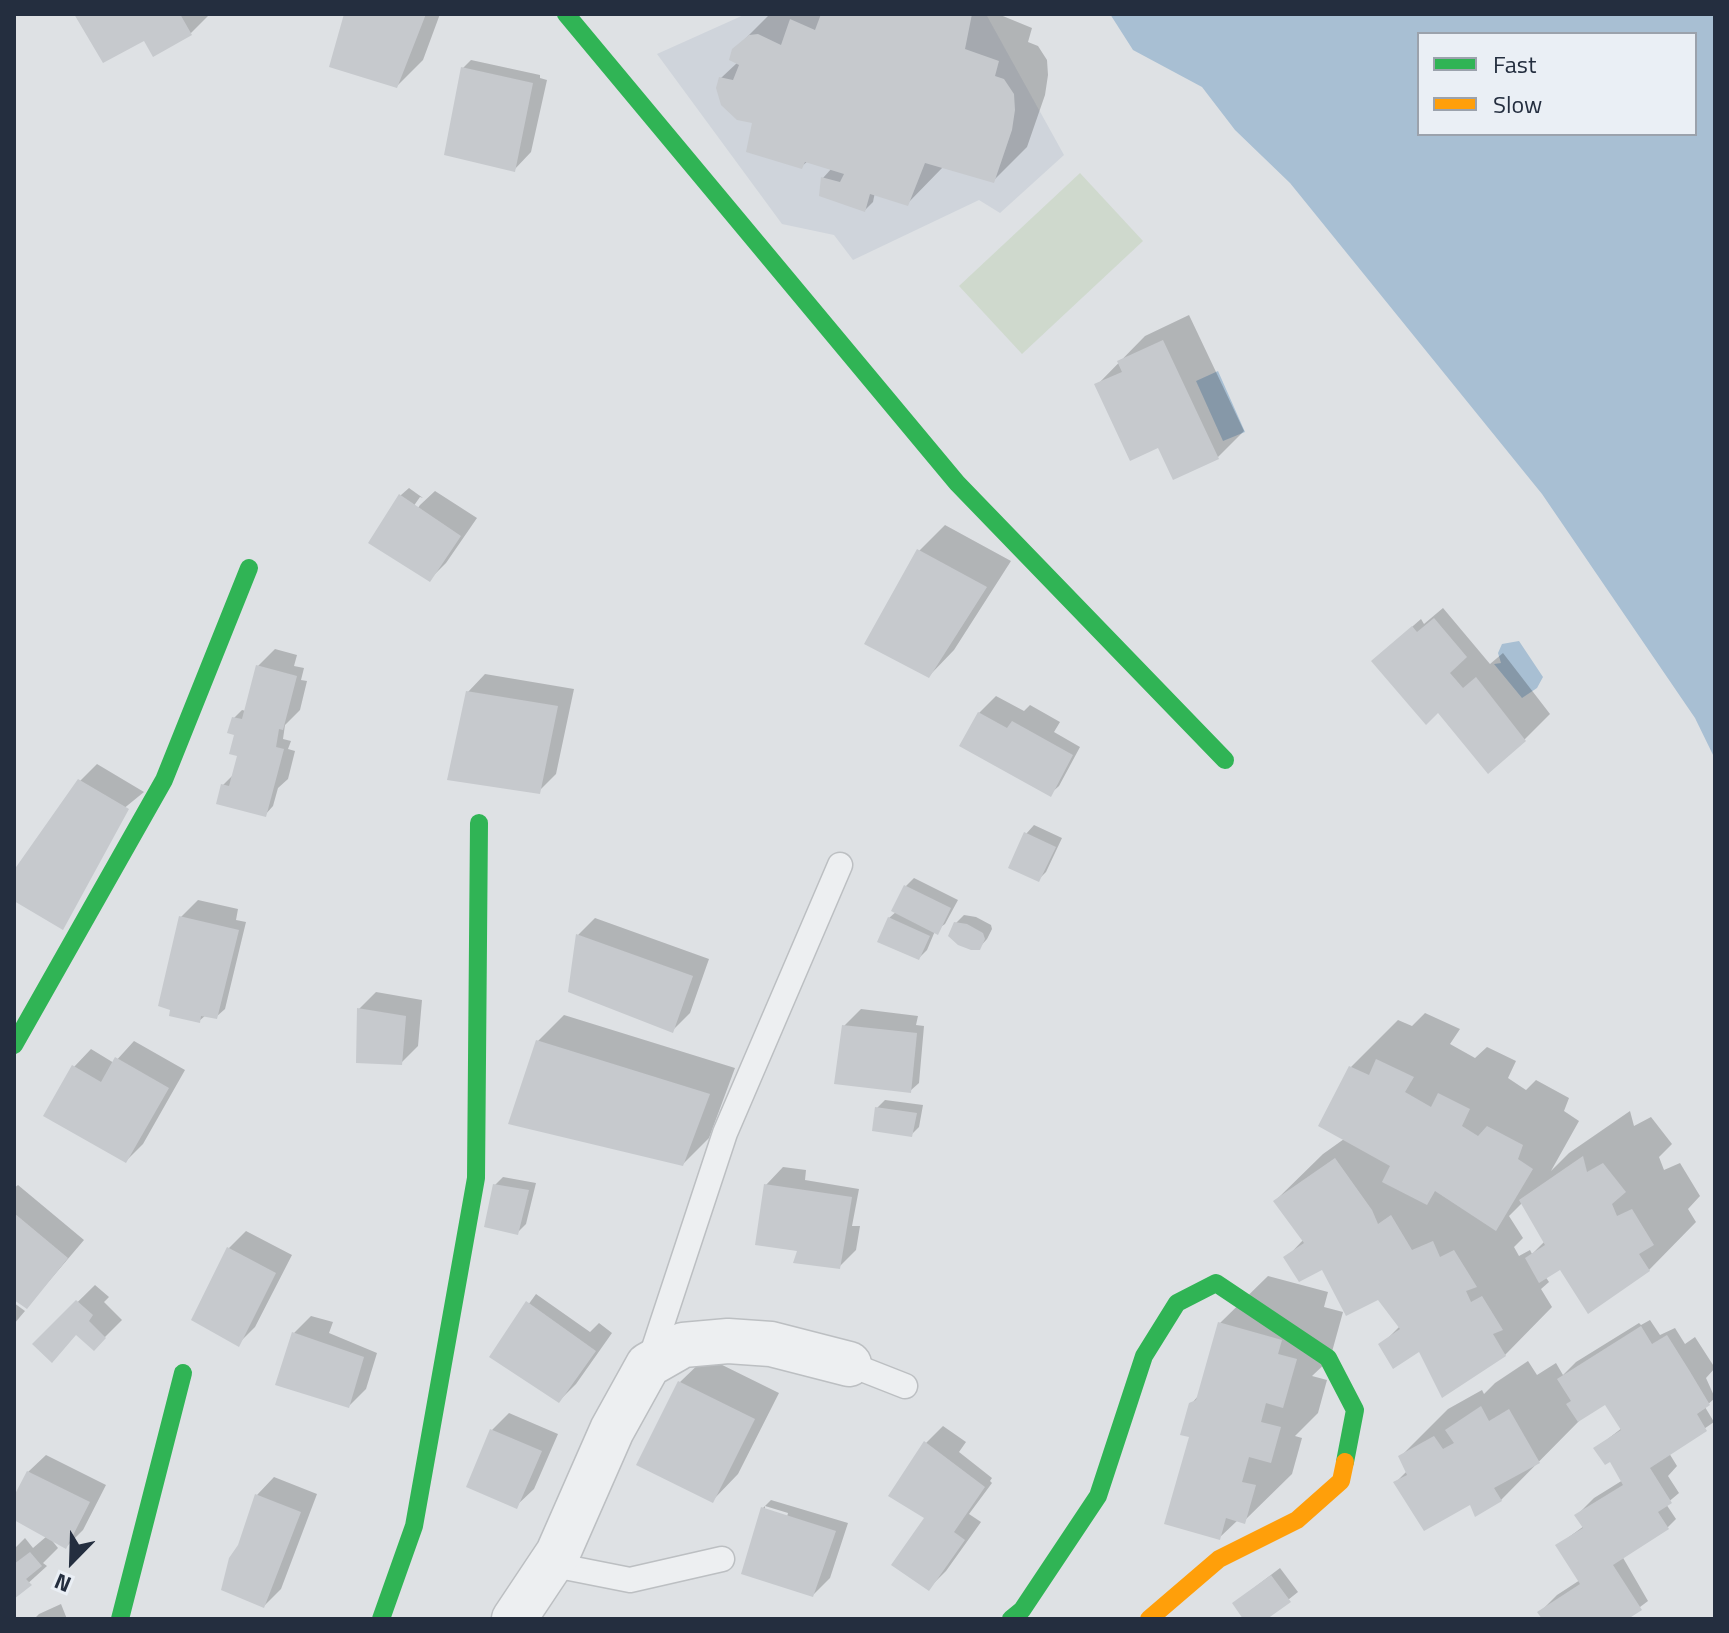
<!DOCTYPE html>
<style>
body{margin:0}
#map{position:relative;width:1729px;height:1633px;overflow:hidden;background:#dee1e4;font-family:"Titillium Web",sans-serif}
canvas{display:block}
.frame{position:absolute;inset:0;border:16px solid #242e3f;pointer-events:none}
.legend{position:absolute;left:1417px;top:32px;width:280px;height:104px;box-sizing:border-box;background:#eaeff5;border:2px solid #9ba2ac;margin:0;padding:10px 14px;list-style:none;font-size:24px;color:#242e3f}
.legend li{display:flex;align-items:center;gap:16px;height:40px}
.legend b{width:40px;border:2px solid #9ba2ac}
.north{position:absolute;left:32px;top:1521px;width:80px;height:80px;-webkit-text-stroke:6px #eaeff5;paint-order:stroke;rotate:203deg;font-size:22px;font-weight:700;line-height:32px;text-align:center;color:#242e3f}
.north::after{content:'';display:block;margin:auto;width:28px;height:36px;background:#242e3f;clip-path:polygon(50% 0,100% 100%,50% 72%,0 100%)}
</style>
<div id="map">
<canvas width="1729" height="1633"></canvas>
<div class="frame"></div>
<ul class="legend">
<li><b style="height:10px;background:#30b455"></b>Fast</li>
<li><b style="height:10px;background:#ff9f0a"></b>Slow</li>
</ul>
<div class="north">N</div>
</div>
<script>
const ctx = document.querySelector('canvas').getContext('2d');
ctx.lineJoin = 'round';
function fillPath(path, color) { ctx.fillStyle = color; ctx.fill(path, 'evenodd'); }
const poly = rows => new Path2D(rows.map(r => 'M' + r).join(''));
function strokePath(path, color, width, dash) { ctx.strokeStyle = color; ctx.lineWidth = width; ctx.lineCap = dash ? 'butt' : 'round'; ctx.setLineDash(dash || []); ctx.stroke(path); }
fillPath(poly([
 [746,14,986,14,1064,155,1000,213,979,200,853,260,834,235,782,224,657,54]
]), '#cfd4db');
fillPath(poly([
 [1080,173,1143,241,1022,354,959,286]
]), '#cfd9cd');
fillPath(poly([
 [1110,14,1715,14,1715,759,1695,718,1542,494,1290,183,1235,130,1202,87,1133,50],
 [1419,34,1695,34,1695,134,1419,134],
 [1218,371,1245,432,1223,441,1196,381],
 [1519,641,1543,677,1537,688,1522,698,1494,664,1501,663,1498,653,1502,644]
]), '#a8bfd3');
fillPath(poly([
 [76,14,207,14,208,16,191,33,145,38],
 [346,14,440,14,423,60,397,86],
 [770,14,998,14,1032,28,1028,42,1038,46,1047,60,1048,75,1045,95,1027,147,993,181,943,167,907,204,875,192,873,202,865,210,823,178,832,168,808,161,802,166,755,122,721,78,738,62,734,50],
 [471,60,540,75,540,78,547,80,531,152,514,170,463,68],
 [1189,315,1244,431,1218,457,1159,446,1097,385,1145,336],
 [409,488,423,498,420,497,387,544,392,544,420,505,435,491,477,518,446,563,429,580,371,543,401,495],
 [945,525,1011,561,954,650,929,676,919,551],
 [1443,608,1490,664,1503,653,1550,714,1524,740,1439,710,1382,653,1421,619,1424,624],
 [275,649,297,655,294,666,304,668,301,680,307,681,300,710,285,725,283,739,291,741,288,749,295,751,288,779,278,788,273,806,265,815,223,785,235,773,239,754,234,718,242,710,246,711,258,666],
 [485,674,574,689,556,774,539,791,468,692],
 [996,696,1024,711,1030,705,1060,722,1054,732,1080,747,1059,786,1050,794,979,713],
 [97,764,144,792,14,898,14,873,80,781],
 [1034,825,1062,838,1046,872,1038,880,1026,834],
 [914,878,958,900,945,924,935,931,927,950,919,958,889,918,897,911,894,910,906,886],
 [198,900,238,909,236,920,246,922,225,1009,216,1017,206,1015,199,1021,181,917],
 [964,915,976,917,991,925,992,929,987,939,979,948,956,923],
 [595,918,709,959,690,1013,673,1030,578,935],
 [376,992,422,1000,418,1046,401,1063,359,1009],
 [861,1009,918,1016,916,1025,924,1026,919,1083,910,1091,844,1026],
 [1425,1013,1460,1029,1450,1044,1475,1058,1487,1047,1516,1061,1508,1078,1526,1090,1536,1080,1569,1098,1564,1111,1579,1121,1551,1171,1569,1153,1630,1111,1634,1126,1651,1117,1672,1144,1659,1157,1664,1170,1680,1163,1700,1196,1688,1209,1696,1222,1649,1270,1561,1268,1545,1276,1549,1282,1541,1289,1552,1307,1505,1355,1381,1345,1400,1326,1379,1297,1323,1268,1286,1258,1304,1239,1275,1201,1323,1154,1344,1139,1320,1125,1351,1067,1398,1020,1412,1026],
 [1523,1202,1545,1241,1532,1254,1530,1250,1519,1256,1514,1247,1523,1238,1509,1216],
 [564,1015,735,1068,709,1138,683,1164,538,1041],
 [134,1041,185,1070,143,1144,126,1161,74,1067,91,1049,114,1063],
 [885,1100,923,1105,919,1127,911,1135,877,1108],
 [783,1167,806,1170,805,1180,859,1189,852,1226,860,1226,856,1250,839,1267,800,1250,766,1185],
 [503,1177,536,1183,526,1224,518,1232,495,1185],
 [18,1185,84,1240,27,1307,14,1296,14,1188],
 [246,1231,292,1255,255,1327,238,1344,229,1248],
 [1268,1276,1328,1292,1324,1307,1343,1312,1330,1359,1312,1376,1327,1380,1318,1413,1295,1436,1302,1438,1292,1474,1244,1521,1238,1520,1219,1538,1192,1436,1191,1404,1200,1394,1220,1323],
 [95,1285,109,1297,104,1302,122,1320,94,1348,77,1334,35,1344],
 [536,1294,590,1332,599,1323,612,1333,576,1384,559,1401,507,1334],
 [14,1303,25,1311,14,1324],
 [311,1316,333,1322,329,1333,377,1353,366,1389,349,1406,294,1333],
 [1650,1320,1660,1335,1675,1328,1685,1344,1695,1337,1715,1368,1706,1378,1715,1398,1705,1407,1714,1422,1669,1453,1677,1466,1668,1476,1679,1493,1666,1504,1676,1519,1668,1527,1622,1556,1648,1601,1624,1619,1544,1619,1540,1612,1557,1595,1580,1580,1558,1545,1584,1526,1577,1515,1594,1498,1623,1480,1610,1460,1596,1448,1622,1428,1605,1402,1583,1417,1501,1500,1471,1502,1396,1482,1408,1470,1401,1456,1448,1409,1482,1390,1484,1394,1495,1383,1528,1361,1537,1375,1556,1363,1563,1375,1576,1362,1639,1323,1641,1325],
 [706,1357,779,1393,738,1474,713,1500,680,1382],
 [509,1413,558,1434,534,1489,516,1506,492,1430],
 [943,1426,966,1442,959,1452,992,1478,990,1481,992,1483,969,1514,981,1522,946,1571,929,1588,926,1443],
 [46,1455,106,1485,83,1530,66,1547,50,1538,58,1548,43,1563,47,1566,14,1596,14,1549,25,1538,33,1548,47,1536,14,1518,14,1500,28,1472],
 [274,1477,317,1494,281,1589,264,1606,239,1545,257,1495],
 [771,1500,848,1523,830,1578,813,1595,763,1508],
 [765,1506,788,1513,787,1517,765,1510],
 [1280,1568,1298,1592,1264,1619,1245,1619,1234,1603],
 [61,1604,67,1619,34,1619,39,1614]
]), '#0003');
fillPath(poly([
 [74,14,180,14,192,35,153,57,144,41,103,63],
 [344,14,426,14,397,88,329,67],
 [821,14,972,14,965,49,999,61,995,76,1004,79,1014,94,1015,110,1012,130,994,183,925,163,908,206,870,194,865,212,819,196,821,177,840,182,844,174,805,162,802,169,746,152,752,123,737,120,721,105,716,88,719,77,733,80,739,65,729,60,732,49,749,35,758,34,781,45,790,19,815,30],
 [461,67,533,83,515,172,444,155],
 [1163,340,1219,459,1173,480,1158,448,1130,461,1094,384,1122,372,1117,361],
 [399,494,461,536,430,582,368,543],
 [917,549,987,587,929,678,864,644],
 [1434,618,1467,657,1450,673,1463,688,1476,677,1526,741,1488,774,1438,713,1426,725,1371,661,1412,626,1417,632],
 [256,665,297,676,283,730,279,729,276,747,284,749,266,817,216,804,221,784,229,786,237,756,229,754,234,735,227,733,232,717,242,719],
 [466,691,558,706,540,794,447,780],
 [978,712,1007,728,1012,721,1073,755,1051,797,959,746],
 [78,779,129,809,63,930,14,901,14,870],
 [1024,832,1056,847,1039,882,1008,868],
 [904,885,951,908,938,935,891,911],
 [179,916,239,930,217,1019,201,1016,200,1023,169,1016,170,1010,158,1006],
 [888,917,930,936,919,960,877,942],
 [954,922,967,924,983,933,985,939,980,950,971,950,958,945,948,936],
 [576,934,693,976,673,1033,568,992],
 [357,1008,406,1016,402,1065,356,1063],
 [842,1025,917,1033,911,1093,834,1084],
 [536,1040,710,1094,683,1166,508,1124],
 [115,1057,169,1088,126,1163,43,1116,72,1065,101,1082],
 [1376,1059,1414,1077,1405,1092,1431,1107,1438,1093,1470,1109,1462,1126,1478,1136,1487,1126,1523,1145,1518,1159,1533,1169,1496,1231,1435,1191,1427,1205,1382,1182,1390,1166,1318,1126,1349,1066,1369,1075],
 [875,1107,917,1113,912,1137,872,1131],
 [1583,1156,1587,1172,1603,1163,1626,1192,1612,1204,1617,1216,1632,1209,1654,1245,1639,1254,1650,1271,1588,1314,1560,1270,1539,1283,1525,1258,1545,1245,1519,1200],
 [1335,1158,1372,1210,1378,1224,1391,1215,1412,1250,1433,1241,1440,1257,1454,1250,1477,1287,1466,1291,1471,1302,1482,1296,1503,1330,1493,1334,1506,1356,1442,1398,1419,1352,1393,1369,1378,1344,1400,1329,1378,1300,1346,1316,1322,1270,1299,1282,1283,1257,1304,1243,1273,1201],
 [493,1184,529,1190,518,1235,484,1227],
 [764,1184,852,1197,840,1269,793,1263,797,1251,755,1245],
 [14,1213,68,1258,27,1309,14,1300],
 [227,1247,276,1273,239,1347,191,1320],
 [76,1300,93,1315,89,1321,106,1338,94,1351,76,1335,52,1363,32,1344],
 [526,1301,596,1351,559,1403,489,1357],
 [1218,1322,1282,1340,1278,1354,1297,1359,1283,1408,1266,1403,1261,1422,1281,1427,1271,1463,1249,1457,1242,1482,1256,1485,1245,1524,1226,1518,1220,1540,1164,1524,1189,1437,1180,1435,1189,1403,1196,1400],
 [1641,1326,1652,1344,1667,1335,1689,1370,1710,1405,1697,1414,1707,1431,1650,1468,1672,1503,1658,1512,1669,1529,1613,1565,1642,1610,1628,1619,1542,1619,1537,1612,1580,1584,1555,1545,1583,1528,1574,1515,1623,1485,1610,1462,1605,1465,1593,1448,1621,1430,1605,1405,1578,1422,1566,1404,1571,1401,1557,1379],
 [292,1332,364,1357,349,1408,275,1385],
 [678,1381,755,1419,713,1503,636,1465],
 [1481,1406,1489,1421,1509,1409,1540,1463,1494,1488,1502,1501,1475,1517,1470,1505,1424,1531,1393,1482,1407,1475,1398,1456,1434,1436,1443,1449,1454,1443,1445,1430],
 [490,1429,542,1451,517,1509,466,1487],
 [924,1441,985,1487,954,1532,965,1540,929,1591,891,1565,924,1518,888,1496],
 [27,1471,90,1502,66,1549,14,1520,14,1496],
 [255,1494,301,1512,264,1608,221,1590,229,1558,238,1545],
 [761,1507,836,1531,813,1597,741,1574],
 [30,1552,42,1566,26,1579,32,1585,14,1599,14,1564],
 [1271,1575,1291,1602,1267,1619,1243,1619,1232,1603]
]), '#c6c9cd');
const lane = poly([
 [649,1363,725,1133,840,865],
 [849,1364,905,1386],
 [549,1564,630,1580,722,1559]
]);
const street = poly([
 [514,1619,558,1553,612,1430,648,1365,683,1345,728,1341,771,1344,849,1364]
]);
strokePath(lane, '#bcbfc2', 27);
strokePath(street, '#bcbfc2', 47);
strokePath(lane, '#edeff1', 24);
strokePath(street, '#edeff1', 44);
strokePath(poly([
 [566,14,957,483,1225,760],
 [14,1045,164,780,249,568],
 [120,1619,183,1373],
 [381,1619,414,1526,476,1178,479,823],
 [1011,1619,1022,1610,1098,1496,1144,1356,1177,1303,1216,1283,1328,1358,1355,1410,1345,1462]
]), '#30b455', 18);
strokePath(poly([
 [1149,1619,1219,1559,1297,1520,1341,1481,1345,1462]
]), '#ff9f0a', 18);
</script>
